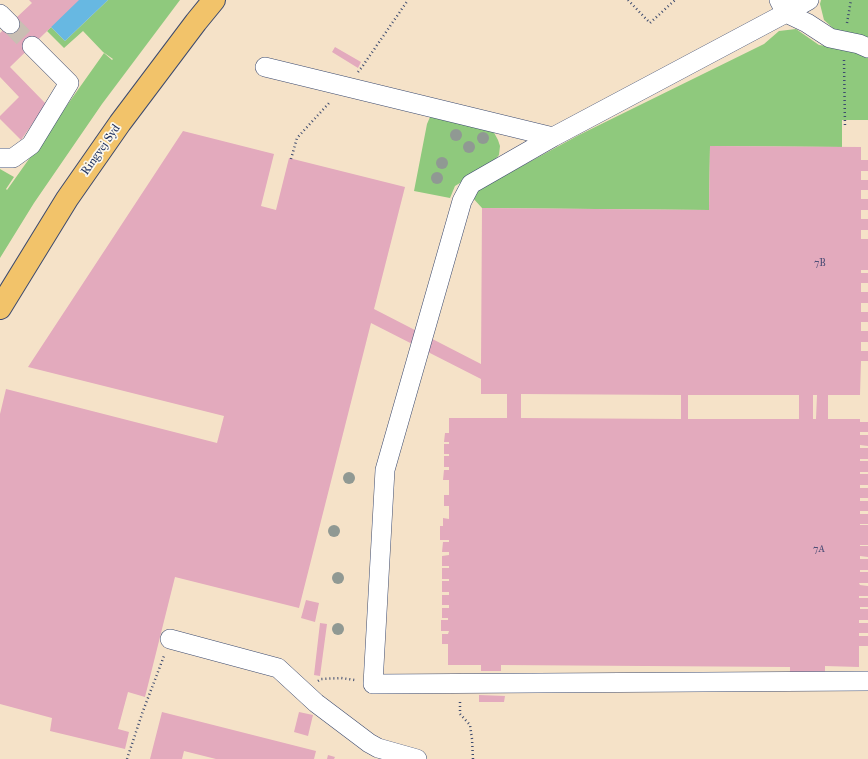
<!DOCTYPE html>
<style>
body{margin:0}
canvas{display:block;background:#f5e2c8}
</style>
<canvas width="868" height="759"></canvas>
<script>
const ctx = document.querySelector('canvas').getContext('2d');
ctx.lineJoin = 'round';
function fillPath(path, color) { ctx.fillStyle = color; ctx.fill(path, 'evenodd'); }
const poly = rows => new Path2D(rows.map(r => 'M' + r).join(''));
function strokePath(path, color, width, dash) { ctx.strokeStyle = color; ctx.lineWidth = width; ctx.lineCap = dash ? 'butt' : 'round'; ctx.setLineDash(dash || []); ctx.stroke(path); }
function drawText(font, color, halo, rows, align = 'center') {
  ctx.font = font + ' "IM FELL Great Primer",serif'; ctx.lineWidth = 3.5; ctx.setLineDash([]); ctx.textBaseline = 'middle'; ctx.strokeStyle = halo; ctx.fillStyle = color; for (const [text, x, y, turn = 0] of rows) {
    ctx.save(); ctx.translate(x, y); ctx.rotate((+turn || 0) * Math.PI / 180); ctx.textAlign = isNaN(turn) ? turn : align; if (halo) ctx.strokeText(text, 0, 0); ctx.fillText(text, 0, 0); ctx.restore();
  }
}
fillPath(poly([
 [108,0,180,0,102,104,34,203,0,258,0,169,14,177,6,189,7,190,104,53,112,60,113,59,103,52,83,31,64,48,47,31,51,27,65,41],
 [821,0,868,0,868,40,835,30,824,20,820,4],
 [796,29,819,45,847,49,868,57,868,120,842,120,842,147,710,146,709,210,482,208,471,196,476,191,579,135,764,44,779,31],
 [430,117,491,127,498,140,500,146,499,155,493,162,465,180,455,186,450,198,414,191,427,124]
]), '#8fc97d');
fillPath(poly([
 [59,0,108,0,65,41,41,17]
]), '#67b8e2');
fillPath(poly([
 [29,0,79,0,10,67,46,104,21,140,0,119,0,116,19,97,0,77,0,33,32,3],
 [335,47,361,62,358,68,332,52],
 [183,131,274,154,261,206,276,210,289,158,405,187,374,309,481,364,482,208,709,210,710,146,861,147,861,160,868,160,868,171,861,171,861,180,868,180,868,190,861,190,861,199,868,199,868,210,861,210,861,219,868,219,868,230,861,230,861,239,868,239,868,270,861,270,861,273,868,273,868,283,861,283,861,292,868,292,868,303,861,303,861,312,868,312,868,322,861,322,861,331,868,331,868,342,861,342,861,351,868,351,868,361,861,361,860,395,828,395,828,419,860,419,860,422,868,422,868,432,860,432,860,435,868,435,868,446,860,445,860,448,868,448,868,459,860,459,860,461,868,461,868,472,860,472,860,474,868,474,868,485,860,485,860,488,868,488,868,498,860,498,860,501,868,501,868,511,860,511,860,514,868,514,868,524,860,524,860,525,868,525,868,545,860,545,860,546,868,546,868,557,860,556,860,559,868,559,868,570,860,570,860,572,868,572,868,583,859,583,860,585,868,586,868,596,859,596,859,598,868,598,868,607,860,607,860,609,868,609,868,620,859,620,859,623,868,623,868,633,859,633,859,636,868,636,868,646,859,646,859,667,825,666,825,676,790,676,790,667,501,665,501,671,481,671,481,665,448,665,448,644,442,644,442,634,448,634,449,631,441,631,441,620,448,620,448,618,442,618,442,608,449,608,449,605,442,605,442,595,449,595,449,592,442,592,442,581,449,581,449,579,442,579,442,568,449,568,449,566,442,566,442,556,449,555,449,552,442,552,443,542,449,542,449,540,440,540,440,526,443,526,443,518,449,519,449,506,444,506,444,495,449,495,449,480,443,480,444,470,449,470,449,467,444,467,444,456,449,456,449,454,444,454,444,444,449,444,449,442,444,442,445,433,449,433,449,418,507,418,507,394,481,394,481,379,371,323,299,608,175,577,145,697,128,692,118,729,129,732,125,749,50,731,52,718,0,704,0,414,6,389,217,443,224,416,28,367],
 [521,394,681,395,681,419,521,418],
 [688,395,799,395,799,419,688,419],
 [813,395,817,395,816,419,813,419],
 [306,600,319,603,315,622,301,618],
 [320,623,327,624,320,676,314,675],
 [479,695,505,696,504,702,479,702],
 [162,712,316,751,314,759,216,759,184,751,182,759,150,759],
 [299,712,313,715,308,736,294,732],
 [328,755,335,757,334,759,327,759]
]), '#e3aabd');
strokePath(poly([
 [10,24,32,46]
]), '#c9beb3', 19, [19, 10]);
const minor = poly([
 [779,0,786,13,807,23,830,38,859,44,868,48],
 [809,0,786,13,553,137,471,184,462,201,385,470,373,684,868,681],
 [0,14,10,24],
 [265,67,553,137],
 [0,158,13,158,31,145,69,83,32,46],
 [170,639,278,668,316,703,369,743,378,748,417,759]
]);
const major = poly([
 [0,308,67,199,120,123,196,22,214,0]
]);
strokePath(minor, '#3c4a6e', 20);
strokePath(major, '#3c4a6e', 24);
strokePath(poly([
 [628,0,650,23,675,0],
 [847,23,851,0],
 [844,60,845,127],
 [358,72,362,67,408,0],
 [291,159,297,138,330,102],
 [318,681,321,679,341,678,355,680],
 [460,702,460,714,470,725,472,739,473,759],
 [127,759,143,711,164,656]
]), '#3c4a6e', 2.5, [1, 3]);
strokePath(minor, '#fff', 19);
strokePath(major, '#f2c36a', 22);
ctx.fillStyle = '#909993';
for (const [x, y] of [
 [456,135],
 [483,138],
 [469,147],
 [442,163],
 [437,178],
 [349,478],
 [334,531],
 [338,578],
 [338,629]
]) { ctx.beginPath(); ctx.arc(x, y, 6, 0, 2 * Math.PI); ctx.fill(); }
drawText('10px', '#4d4e76', null, [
 ["7B",820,264],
 ["7A",819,550]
]);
drawText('12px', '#1b2f5e', '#fbf7ec', [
 ["Ringvej Syd",101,150,-55]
]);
</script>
